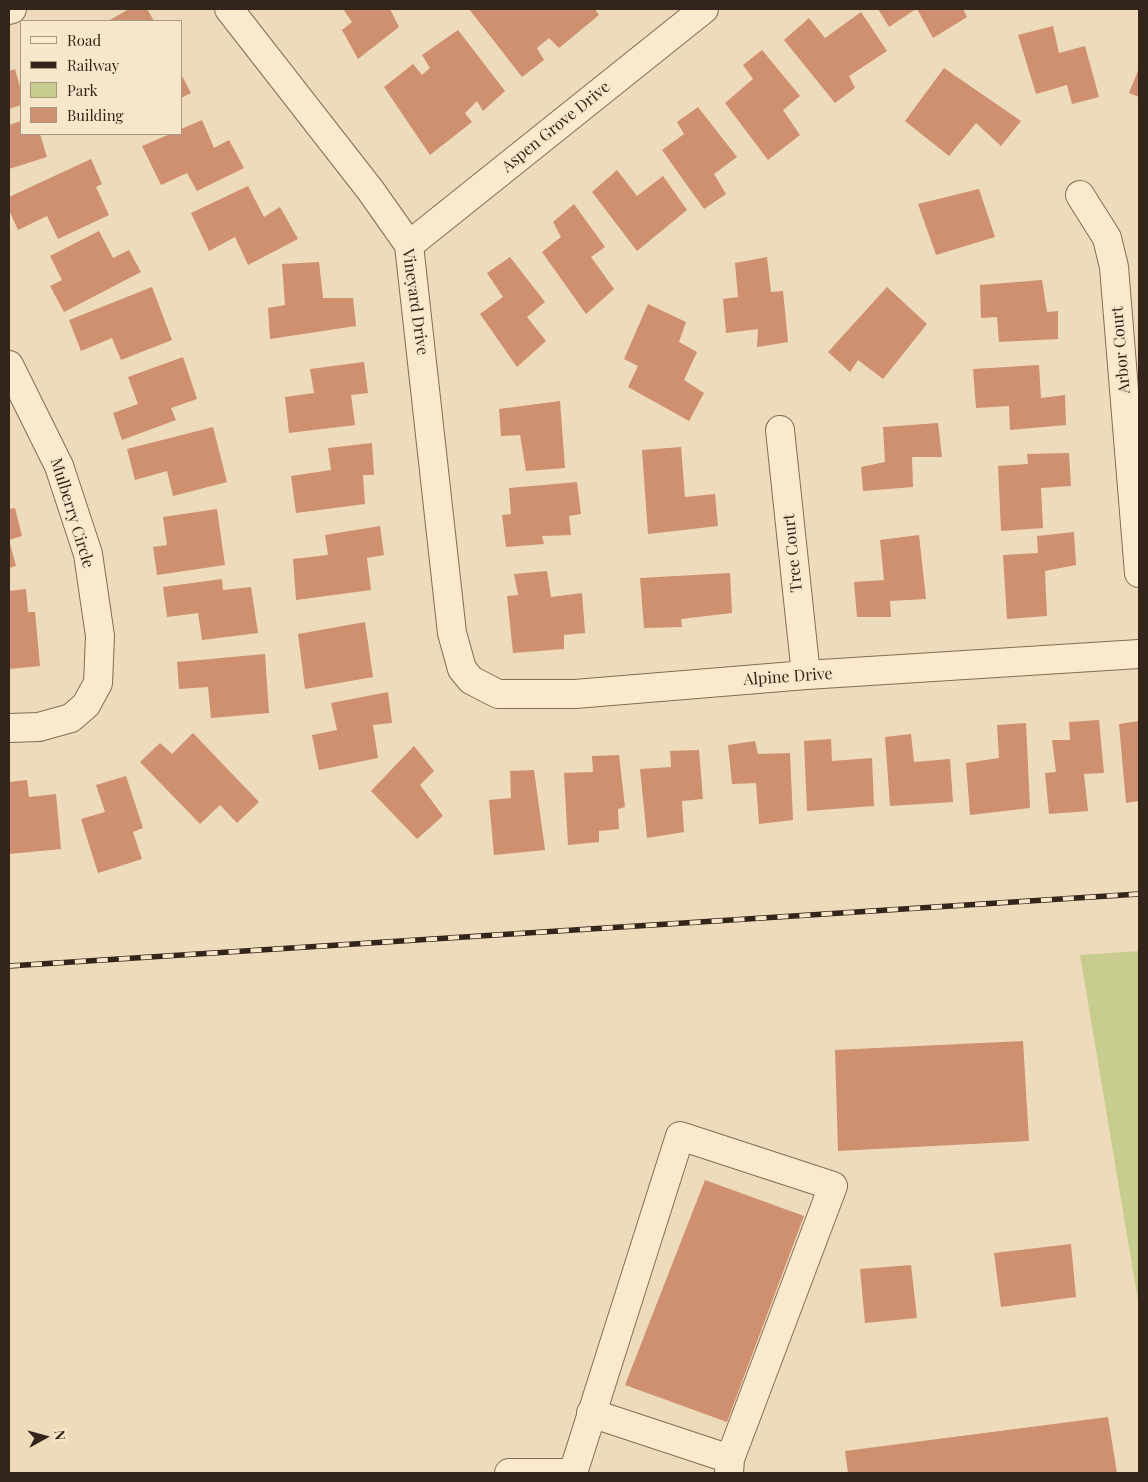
<!DOCTYPE html>
<style>
body{margin:0}
#map{position:relative;width:1148px;height:1482px;overflow:hidden;background:#eedbbb;font-family:"Playfair Display",serif}
canvas{display:block}
.frame{position:absolute;inset:0;border:10px solid #34251a;pointer-events:none}
.legend{position:absolute;left:20px;top:20px;width:162px;height:115px;box-sizing:border-box;background:#f6e6ca;border:1px solid #a89984;margin:0;padding:6px 9px;list-style:none;font-size:15px;color:#34251a}
.legend li{display:flex;align-items:center;gap:10px;height:25px}
.legend b{width:25px;border:1px solid #a89984}
.north{position:absolute;left:20px;top:1412px;width:50px;height:50px;-webkit-text-stroke:4px #f6e6ca;paint-order:stroke;rotate:83deg;font-size:14px;font-weight:700;line-height:20px;text-align:center;color:#34251a}
.north::after{content:'';display:block;margin:auto;width:18px;height:22px;background:#34251a;clip-path:polygon(50% 0,100% 100%,50% 72%,0 100%)}
</style>
<div id="map">
<canvas width="1148" height="1482"></canvas>
<div class="frame"></div>
<ul class="legend">
<li><b style="height:6px;background:#f9e9cd"></b>Road</li>
<li><b style="height:6px;background:#34251a"></b>Railway</li>
<li><b style="height:14px;background:#c9cc8f"></b>Park</li>
<li><b style="height:14px;background:#ce906f"></b>Building</li>
</ul>
<div class="north">N</div>
</div>
<script>
const ctx = document.querySelector('canvas').getContext('2d');
ctx.lineJoin = 'round';
function fillPath(path, color) { ctx.fillStyle = color; ctx.fill(path, 'evenodd'); }
const poly = rows => new Path2D(rows.map(r => 'M' + r).join(''));
function strokePath(path, color, width, dash) { ctx.strokeStyle = color; ctx.lineWidth = width; ctx.lineCap = dash ? 'butt' : 'round'; ctx.setLineDash(dash || []); ctx.stroke(path); }
function drawText(font, color, halo, rows, align = 'center') {
  ctx.font = font + ' "Playfair Display",serif'; ctx.lineWidth = 4; ctx.setLineDash([]); ctx.textBaseline = 'middle'; ctx.strokeStyle = halo; ctx.fillStyle = color; for (const [text, x, y, turn = 0] of rows) {
    ctx.save(); ctx.translate(x, y); ctx.rotate((+turn || 0) * Math.PI / 180); ctx.textAlign = isNaN(turn) ? turn : align; if (halo) ctx.strokeText(text, 0, 0); ctx.fillText(text, 0, 0); ctx.restore();
  }
}
fillPath(poly([
 [1139,951,1139,1307,1080,955]
]), '#c9cc8f');
fillPath(poly([
 [129,9,147,9,154,21,108,21],
 [343,9,390,9,399,27,358,59,342,30,352,22],
 [469,9,595,9,599,15,559,48,549,38,537,48,544,60,522,77],
 [878,9,916,9,889,27],
 [917,9,963,9,967,17,933,38],
 [861,12,887,51,849,76,855,88,835,103,784,40,809,18,825,38],
 [1053,26,1059,53,1085,46,1099,97,1072,104,1067,85,1036,94,1018,35],
 [458,30,505,91,483,111,477,101,465,113,472,122,430,155,384,87,413,64,422,75,430,68,422,55],
 [762,50,800,96,783,110,800,135,768,160,725,103,753,79,743,65],
 [944,68,1021,121,1001,146,976,123,949,156,905,121],
 [1139,68,1139,97,1129,93],
 [15,69,21,90,21,105,9,109,9,71],
 [181,74,191,93,181,98],
 [698,107,737,157,714,174,726,194,704,209,662,150,684,134,677,122],
 [202,120,214,148,229,140,244,168,197,191,187,173,161,185,142,146,170,134,181,134,181,129],
 [21,121,21,134,40,134,47,157,9,169,9,125],
 [91,159,102,184,96,187,109,215,58,239,47,216,18,230,9,210,9,197],
 [617,170,637,196,663,176,687,210,637,251,592,192],
 [248,186,264,217,280,207,298,239,248,265,235,237,209,251,191,213],
 [979,189,995,237,936,255,918,204],
 [574,204,605,247,591,257,614,289,586,314,542,252,561,237,553,222],
 [99,231,113,258,129,250,141,272,64,312,50,286,62,280,50,256],
 [510,257,545,302,527,317,546,341,517,367,480,314,503,297,487,273],
 [767,257,771,292,783,291,788,342,757,347,758,329,726,333,723,299,738,297,735,263],
 [319,262,323,298,353,298,356,326,270,339,268,308,285,305,282,264],
 [1042,280,1047,312,1058,311,1058,339,999,342,997,317,981,318,980,285],
 [152,287,172,340,121,360,112,338,81,351,69,320],
 [887,287,927,324,883,379,858,360,850,372,828,352],
 [648,304,686,322,679,342,697,352,684,380,704,393,689,421,628,387,638,366,624,359],
 [183,357,197,399,171,408,176,420,122,440,113,413,138,404,128,377],
 [364,362,368,393,351,395,355,425,289,433,285,397,314,393,310,369],
 [1039,365,1041,398,1065,395,1066,425,1010,430,1009,406,976,408,973,369],
 [560,401,565,468,526,471,520,435,501,436,499,409],
 [938,423,942,457,912,457,913,487,863,491,861,467,885,462,883,427],
 [213,427,227,482,173,496,167,471,135,480,127,449],
 [372,443,374,475,363,475,365,504,296,513,291,476,331,470,328,448],
 [681,447,685,497,715,494,718,526,648,534,642,450],
 [1069,453,1071,486,1041,488,1043,528,1001,531,998,466,1028,464,1027,454],
 [577,482,581,514,569,516,571,535,542,536,544,544,506,547,502,515,511,514,509,488],
 [15,508,22,536,9,540,9,509],
 [217,509,225,565,157,575,153,547,167,545,163,517],
 [380,526,384,555,367,558,371,590,296,600,293,559,328,555,325,535],
 [1074,532,1076,565,1045,571,1047,616,1007,619,1003,555,1038,553,1037,536],
 [919,535,926,599,890,601,891,617,857,617,854,582,884,580,880,540],
 [9,540,16,566,9,568],
 [547,571,551,597,582,593,585,633,564,635,564,649,513,653,507,596,518,595,514,574],
 [730,573,732,613,681,619,682,627,644,628,640,578],
 [222,579,223,590,251,587,258,633,202,640,198,613,167,617,163,587],
 [26,589,28,612,35,612,40,666,9,669,9,591],
 [365,622,373,677,305,689,298,634],
 [265,654,269,713,211,718,208,687,179,689,177,662],
 [388,692,392,723,373,725,378,758,319,770,312,735,337,730,331,703],
 [1099,720,1104,773,1084,774,1088,811,1049,814,1045,773,1056,772,1052,740,1070,740,1069,722],
 [1139,721,1139,801,1126,803,1119,724],
 [1026,723,1030,808,970,815,966,763,999,758,997,725],
 [193,733,259,802,237,823,220,805,200,824,140,762,160,743,172,754],
 [911,734,914,762,950,759,953,802,890,806,885,737],
 [831,739,832,761,872,758,874,806,807,811,804,741],
 [755,741,758,754,790,753,793,820,759,824,756,783,732,784,728,745],
 [414,746,434,771,420,785,443,816,417,839,371,791],
 [699,750,703,799,682,801,684,832,647,838,640,769,671,767,670,751],
 [619,755,625,807,618,809,619,829,599,831,599,842,568,845,564,773,593,772,592,756],
 [534,770,545,850,494,855,489,800,511,798,510,771],
 [126,776,143,828,133,832,142,859,98,873,81,819,105,812,96,785],
 [27,780,29,797,56,794,61,849,9,854,9,782],
 [1023,1041,1029,1141,838,1151,835,1050],
 [705,1180,804,1216,727,1422,625,1385],
 [1071,1244,1076,1297,1001,1307,994,1253],
 [911,1265,917,1318,865,1323,860,1269],
 [1108,1417,1117,1473,848,1473,845,1451]
]), '#ce906f');
const minor = poly([
 [229,9,371,191,409,245,452,633,462,669,471,680,498,694,575,694,806,675,1139,654],
 [9,10,12,9],
 [1080,195,1107,238,1114,267,1139,573],
 [409,245,704,9],
 [9,365,59,466,88,554,100,636,98,683,86,705,71,718,39,727,9,728],
 [780,430,806,675],
 [591,1413,730,1459],
 [509,1473,573,1473,680,1136,833,1186,730,1459,729,1473]
]);
strokePath(minor, '#856b55', 30);
strokePath(minor, '#f9e9cd', 28);
const rail = poly([
 [9,966,1139,894]
]);
strokePath(rail, '#34251a', 5.5);
strokePath(rail, '#f6e6ca', 4, [11]);
drawText('16px', '#34251a', '#f6e6ca', [
 ["Aspen Grove Drive",556,127,-39],
 ["Vineyard Drive",415,302,82],
 ["Arbor Court",1121,350,-95],
 ["Mulberry Circle",72,513,73],
 ["Tree Court",793,553,-96],
 ["Alpine Drive",788,677,-4]
]);
</script>
